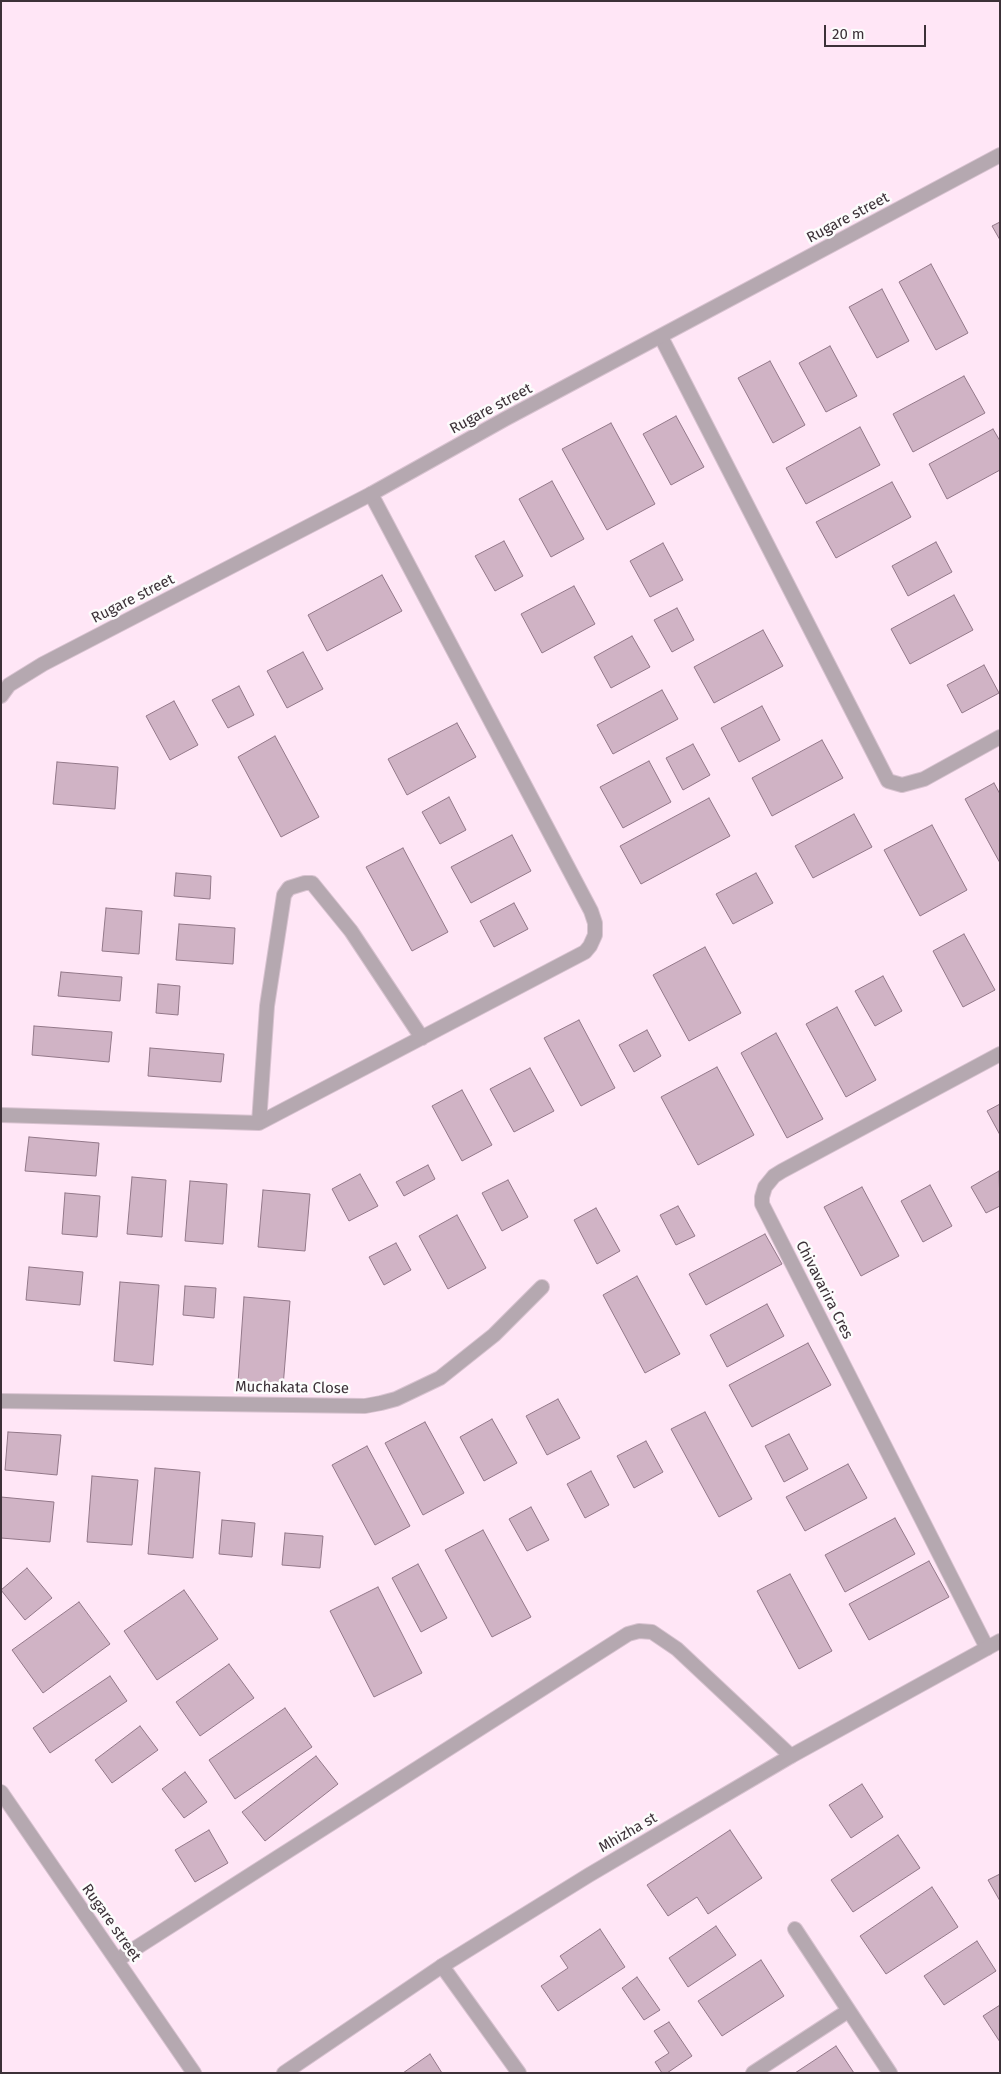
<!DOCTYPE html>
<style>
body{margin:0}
#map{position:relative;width:1001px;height:2074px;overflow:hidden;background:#ffe6f6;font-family:"Fira Sans",sans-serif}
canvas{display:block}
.frame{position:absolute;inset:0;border:2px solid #3c3138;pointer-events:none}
.scale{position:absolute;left:824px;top:25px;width:102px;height:22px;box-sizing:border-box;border:2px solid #3c3138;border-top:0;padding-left:6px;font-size:15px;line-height:18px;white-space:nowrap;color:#3c3138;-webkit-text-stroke:4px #fcfcfc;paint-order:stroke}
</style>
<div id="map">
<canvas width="1001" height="2074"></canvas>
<div class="frame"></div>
<div class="scale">20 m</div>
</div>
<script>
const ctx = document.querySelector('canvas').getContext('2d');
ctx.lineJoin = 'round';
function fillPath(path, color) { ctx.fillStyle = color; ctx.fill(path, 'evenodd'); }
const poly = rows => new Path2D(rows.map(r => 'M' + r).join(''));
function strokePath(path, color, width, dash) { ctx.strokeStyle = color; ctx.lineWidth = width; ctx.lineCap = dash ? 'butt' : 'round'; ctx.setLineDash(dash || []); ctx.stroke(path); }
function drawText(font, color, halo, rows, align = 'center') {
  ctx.font = font + ' "Fira Sans",sans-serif'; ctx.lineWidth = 5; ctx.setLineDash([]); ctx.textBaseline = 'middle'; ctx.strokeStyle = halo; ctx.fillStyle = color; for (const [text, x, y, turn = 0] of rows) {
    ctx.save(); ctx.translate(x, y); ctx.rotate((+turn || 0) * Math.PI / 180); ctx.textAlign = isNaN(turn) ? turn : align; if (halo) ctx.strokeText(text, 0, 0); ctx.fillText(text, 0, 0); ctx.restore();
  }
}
const building = poly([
 [1000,222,1000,240,992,226,1000,222],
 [931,264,968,333,936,350,899,282,931,264],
 [882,289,909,341,877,358,849,307,882,289],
 [830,346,857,396,826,412,799,363,830,346],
 [770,361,805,425,773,443,738,378,770,361],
 [964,376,985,413,913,452,893,414,964,376],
 [676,416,704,467,671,485,643,434,676,416],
 [611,423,655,504,607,530,562,449,611,423],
 [860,427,880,465,806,504,786,468,860,427],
 [993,429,1000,441,1000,470,947,499,929,464,993,429],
 [552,481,584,539,551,557,519,499,552,481],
 [892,482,911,517,836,558,816,522,892,482],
 [504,541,523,576,495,591,475,556,504,541],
 [936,542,952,572,908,596,892,566,936,542],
 [663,543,683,580,650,597,630,561,663,543],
 [382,575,402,611,327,651,308,615,382,575],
 [574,586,595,624,542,653,521,614,574,586],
 [954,595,973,630,910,664,891,629,954,595],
 [677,608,694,640,672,652,654,620,677,608],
 [763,630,783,666,714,703,694,667,763,630],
 [632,636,650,667,611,688,594,657,632,636],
 [303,652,323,689,287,708,267,671,303,652],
 [984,665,999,693,962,713,947,685,984,665],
 [239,686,254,715,228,728,212,700,239,686],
 [662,690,678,719,613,754,597,725,662,690],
 [174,701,198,745,170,760,146,716,174,701],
 [762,706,780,740,739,762,721,728,762,706],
 [457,723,476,757,407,795,388,759,457,723],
 [275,736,319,817,281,837,238,757,275,736],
 [822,740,843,778,772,816,752,778,822,740],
 [693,744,710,775,683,790,666,758,693,744],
 [649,761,671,802,623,828,600,787,649,761],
 [57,762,118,767,115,809,53,804,57,762],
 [994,783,1000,794,1000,863,965,799,994,783],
 [449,797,466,830,440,844,422,812,449,797],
 [709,798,730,836,641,884,620,846,709,798],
 [854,814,872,847,813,878,795,846,854,814],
 [932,825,967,890,920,916,884,850,932,825],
 [512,835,531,871,471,903,451,867,512,835],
 [403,848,448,932,412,951,366,867,403,848],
 [176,873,211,876,210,899,174,896,176,873],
 [756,873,773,903,733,924,716,894,756,873],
 [514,903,528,929,494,947,480,921,514,903],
 [106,908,142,911,139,954,102,951,106,908],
 [179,924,235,928,233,964,176,960,179,924],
 [964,934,995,990,963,1007,933,951,964,934],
 [705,947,741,1013,689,1041,653,975,705,947],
 [61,972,122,977,120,1001,58,996,61,972],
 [883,976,902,1011,875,1026,855,991,883,976],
 [158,984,180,986,178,1015,156,1013,158,984],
 [837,1007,876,1080,846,1097,806,1024,837,1007],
 [579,1020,615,1088,581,1106,544,1038,579,1020],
 [34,1026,112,1032,109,1062,32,1055,34,1026],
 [647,1030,661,1056,634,1072,619,1045,647,1030],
 [776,1033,823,1119,787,1138,741,1053,776,1033],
 [150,1048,224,1054,221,1082,148,1076,150,1048],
 [717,1067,754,1135,698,1165,661,1097,717,1067],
 [530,1068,554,1111,514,1132,490,1089,530,1068],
 [462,1090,492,1145,462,1161,432,1106,462,1090],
 [1000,1104,1000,1135,987,1111,1000,1104],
 [29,1137,99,1143,96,1176,25,1171,29,1137],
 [428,1165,435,1179,404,1196,396,1182,428,1165],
 [999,1171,1000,1206,986,1213,971,1187,999,1171],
 [360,1174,378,1206,349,1221,332,1189,360,1174],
 [132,1177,166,1180,162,1237,127,1234,132,1177],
 [508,1180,528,1217,502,1231,482,1193,508,1180],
 [190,1181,227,1184,223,1244,185,1241,190,1181],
 [930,1185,952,1226,923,1242,901,1201,930,1185],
 [862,1187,899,1256,861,1276,824,1207,862,1187],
 [263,1190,310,1194,305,1251,258,1247,263,1190],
 [65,1193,100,1196,97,1237,62,1234,65,1193],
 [678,1206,695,1236,676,1245,660,1215,678,1206],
 [596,1208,620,1251,597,1264,574,1220,596,1208],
 [457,1215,486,1268,448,1289,419,1236,457,1215],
 [765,1234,782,1264,706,1305,689,1274,765,1234],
 [396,1243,411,1270,384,1285,369,1257,396,1243],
 [29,1267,83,1272,80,1305,26,1300,29,1267],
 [637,1276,680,1354,645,1373,603,1295,637,1276],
 [120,1282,159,1285,153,1365,114,1361,120,1282],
 [185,1286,216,1288,214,1318,183,1315,185,1286],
 [244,1297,290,1301,283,1387,238,1383,244,1297],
 [767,1304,784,1336,727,1367,710,1335,767,1304],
 [808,1343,831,1385,752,1427,729,1385,808,1343],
 [558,1399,580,1438,547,1455,526,1416,558,1399],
 [705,1412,752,1499,719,1517,671,1429,705,1412],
 [492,1419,517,1463,484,1481,460,1437,492,1419],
 [425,1422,464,1493,423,1515,385,1443,425,1422],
 [8,1432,61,1435,57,1475,5,1470,8,1432],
 [789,1434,808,1469,784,1482,765,1446,789,1434],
 [646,1441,663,1472,634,1488,617,1456,646,1441],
 [367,1446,410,1526,375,1545,332,1465,367,1446],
 [848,1464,867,1498,805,1531,786,1497,848,1464],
 [155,1468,200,1472,193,1558,148,1554,155,1468],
 [591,1471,609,1505,585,1518,567,1484,591,1471],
 [92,1476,138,1480,132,1545,87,1542,92,1476],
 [1,1497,54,1502,50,1542,1,1538,1,1497],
 [531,1507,549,1540,527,1551,509,1519,531,1507],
 [895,1518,915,1554,845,1592,825,1555,895,1518],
 [222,1520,255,1523,252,1557,219,1554,222,1520],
 [483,1530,531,1617,492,1637,445,1550,483,1530],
 [285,1533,323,1536,320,1568,282,1565,285,1533],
 [929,1561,949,1597,869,1640,849,1604,929,1561],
 [418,1564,447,1618,421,1632,392,1578,418,1564],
 [27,1568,52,1598,25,1620,1,1590,27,1568],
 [790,1574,832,1651,799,1669,757,1591,790,1574],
 [378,1587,422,1673,374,1697,330,1611,378,1587],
 [184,1590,218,1639,157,1680,124,1631,184,1590],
 [79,1602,110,1644,43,1693,12,1650,79,1602],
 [229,1664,254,1698,200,1736,176,1702,229,1664],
 [110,1676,127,1701,50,1753,33,1728,110,1676],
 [285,1708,312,1747,235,1799,209,1760,285,1708],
 [140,1726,158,1750,112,1783,95,1760,140,1726],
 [316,1756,338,1784,265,1841,242,1812,316,1756],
 [185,1772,207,1802,184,1818,162,1789,185,1772],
 [862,1784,883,1817,851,1838,829,1805,862,1784],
 [209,1830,228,1863,195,1882,175,1850,209,1830],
 [730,1830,762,1878,708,1914,697,1897,668,1916,647,1885,730,1830],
 [898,1835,920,1868,853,1912,831,1880,898,1835],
 [1000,1874,1000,1901,988,1880,1000,1874],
 [932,1887,958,1927,886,1974,860,1936,932,1887],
 [716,1926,736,1955,688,1987,669,1958,716,1926],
 [600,1929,625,1967,558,2011,541,1986,568,1968,560,1956,600,1929],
 [977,1941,996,1971,944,2005,924,1976,977,1941],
 [761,1960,784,1996,722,2036,698,2001,761,1960],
 [637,1977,660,2010,644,2020,622,1988,637,1977],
 [1000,2005,1000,2042,983,2016,1000,2005],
 [669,2022,692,2056,667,2073,662,2073,655,2062,669,2053,654,2031,669,2022],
 [836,2046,854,2073,795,2073,836,2046],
 [430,2054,442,2073,403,2073,430,2054]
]);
fillPath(building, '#d0b3c5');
strokePath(building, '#937889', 1);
const minor = poly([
 [661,337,888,781,902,785,924,779,1000,737],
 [1,1115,259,1123,585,952,590,946,595,935,595,923,591,911,371,494],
 [259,1123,267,1006,284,895,289,888,305,883,312,883,351,931,422,1038],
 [1,1401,365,1406,381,1403,396,1399,440,1378,494,1335,542,1287],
 [987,1648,762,1204,762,1197,765,1187,774,1176,782,1171,1000,1054],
 [795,1929,890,2073],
 [117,1960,628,1634,639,1631,652,1632,677,1649,791,1756],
 [442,1966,519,2073],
 [753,2073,848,2011]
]);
const tertiary = poly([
 [1,696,9,685,43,664,371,494,505,419,1000,155],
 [1,1792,194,2073],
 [284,2073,442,1966,589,1875,791,1756,1000,1641]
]);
strokePath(minor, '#d8c2d0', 16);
strokePath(tertiary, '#d8c2d0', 16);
strokePath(minor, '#b5a8b0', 14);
strokePath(tertiary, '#b5a8b0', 14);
drawText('15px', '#3c3138', '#fcfcfc', [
 ["Rugare street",848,218,-28],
 ["Rugare street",491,409,-28],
 ["Rugare street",133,599,-27],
 ["Chivavarira Cres",824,1290,63],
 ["Muchakata Close",292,1388,1],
 ["Mhizha st",628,1833,-30],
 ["Rugare street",111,1923,55]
]);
</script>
